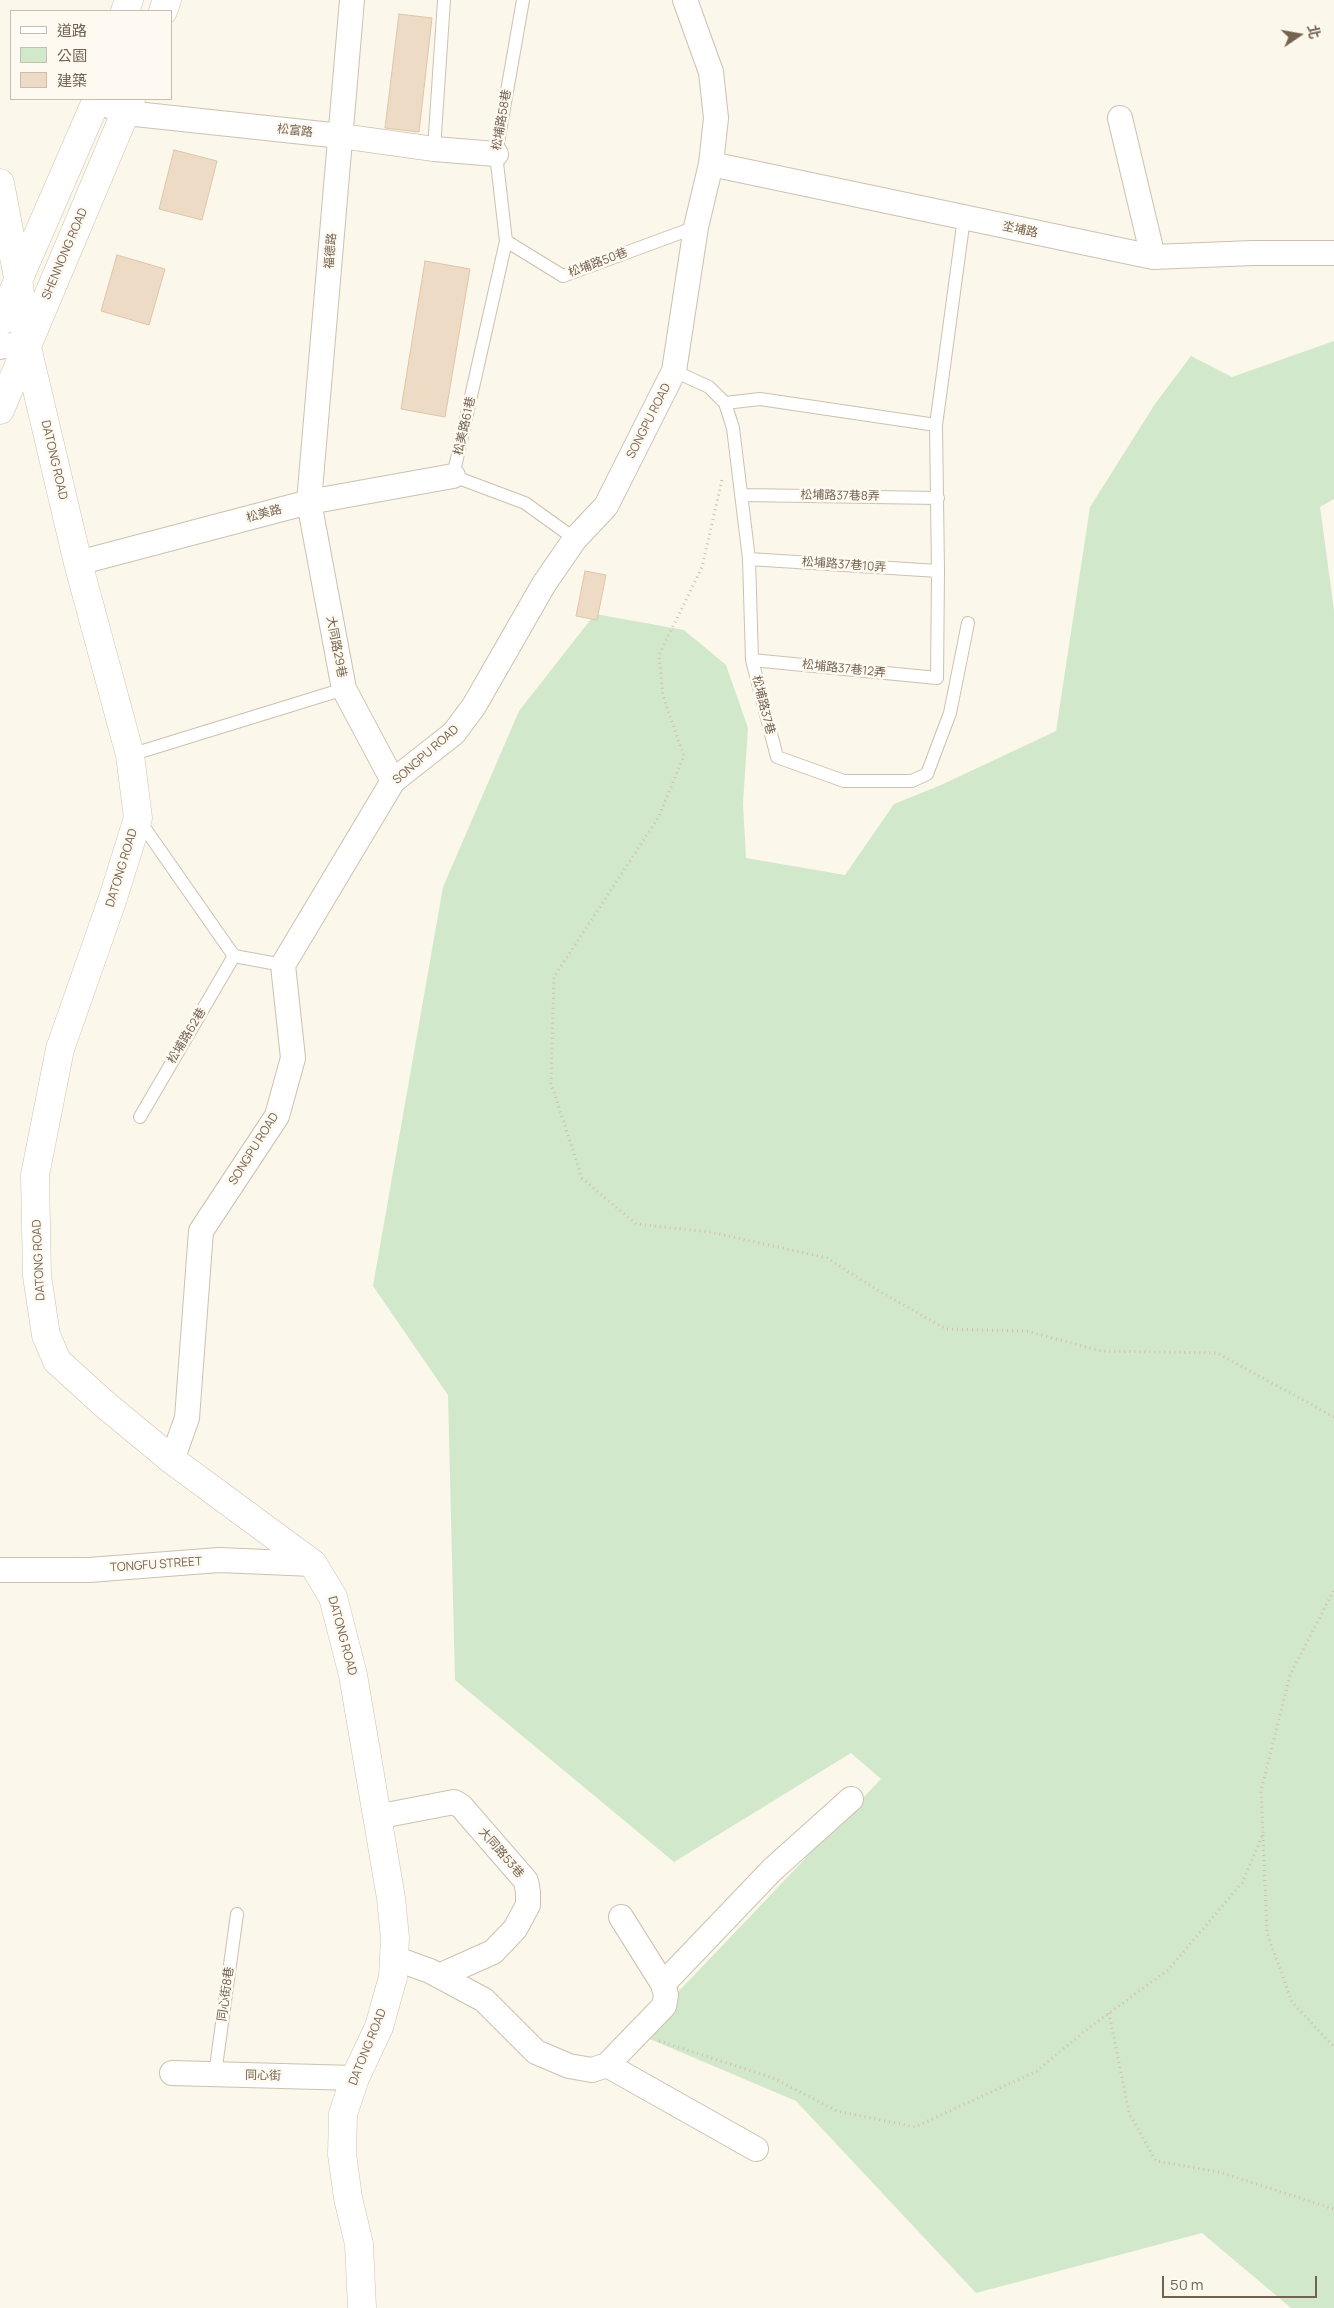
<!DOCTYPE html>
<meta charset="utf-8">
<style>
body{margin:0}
#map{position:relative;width:1334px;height:2308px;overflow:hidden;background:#fbf7eb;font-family:Manrope,"Noto Sans TC",sans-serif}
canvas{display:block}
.legend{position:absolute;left:10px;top:10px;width:162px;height:90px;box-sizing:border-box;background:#fefaf1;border:1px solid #c7bdb1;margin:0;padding:6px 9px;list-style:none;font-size:15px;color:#746250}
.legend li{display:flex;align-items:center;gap:10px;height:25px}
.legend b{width:25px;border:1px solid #c7bdb1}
.north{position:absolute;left:1274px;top:10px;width:50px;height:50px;-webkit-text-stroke:4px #fefaf1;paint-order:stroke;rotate:78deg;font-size:14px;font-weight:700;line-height:20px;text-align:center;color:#746250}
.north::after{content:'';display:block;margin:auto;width:18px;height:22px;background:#746250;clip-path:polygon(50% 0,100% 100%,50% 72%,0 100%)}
.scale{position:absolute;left:1162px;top:2276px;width:155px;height:22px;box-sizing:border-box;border:2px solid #746250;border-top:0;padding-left:6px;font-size:15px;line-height:18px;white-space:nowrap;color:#746250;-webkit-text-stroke:4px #fefaf1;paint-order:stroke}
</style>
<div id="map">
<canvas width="1334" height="2308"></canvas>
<ul class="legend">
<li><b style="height:6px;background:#fff"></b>道路</li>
<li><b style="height:14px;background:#d2e8ca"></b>公園</li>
<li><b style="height:14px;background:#eedbc5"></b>建築</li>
</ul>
<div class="north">北</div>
<div class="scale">50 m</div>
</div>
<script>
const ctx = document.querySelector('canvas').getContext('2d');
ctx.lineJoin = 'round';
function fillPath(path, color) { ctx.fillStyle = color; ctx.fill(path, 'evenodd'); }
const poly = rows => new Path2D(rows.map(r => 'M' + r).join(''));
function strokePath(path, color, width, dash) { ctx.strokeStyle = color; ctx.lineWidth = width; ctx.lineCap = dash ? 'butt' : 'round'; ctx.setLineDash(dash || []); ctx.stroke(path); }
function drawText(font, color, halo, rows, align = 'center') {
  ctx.font = font + ' Manrope,"Noto Sans TC",sans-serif'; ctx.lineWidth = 5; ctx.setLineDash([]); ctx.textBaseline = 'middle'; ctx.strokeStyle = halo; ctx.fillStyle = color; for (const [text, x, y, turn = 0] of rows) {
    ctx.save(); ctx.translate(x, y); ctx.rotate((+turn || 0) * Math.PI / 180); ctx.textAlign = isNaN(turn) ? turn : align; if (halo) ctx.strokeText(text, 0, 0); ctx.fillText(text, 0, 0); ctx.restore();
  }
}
fillPath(poly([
 [1334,341,1334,499,1320,507,1334,610,1334,2308,1291,2308,1202,2233,976,2293,796,2101,638,2034,881,1779,851,1753,674,1862,455,1680,448,1395,373,1286,443,887,519,711,595,614,684,630,726,665,748,728,743,803,746,858,845,875,894,804,941,785,1056,731,1090,507,1155,404,1191,356,1232,377]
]), '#d2e8ca');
const building = poly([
 [399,14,432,18,419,132,385,128,399,14],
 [174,150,217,161,202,220,159,209,174,150],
 [117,255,165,269,149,325,101,311,117,255],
 [425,261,470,269,445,417,401,409,425,261],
 [585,571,606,575,597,620,576,616,585,571]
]);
fillPath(building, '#eedbc5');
strokePath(building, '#dfc4a7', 1);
const lane = poly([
 [523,0,496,154,506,241,453,476,525,503,575,539],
 [434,149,444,0],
 [506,241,563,276,696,227],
 [674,371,709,387,725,403,733,428,749,559,752,660,777,757,844,781,912,781,927,774,950,713,968,623],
 [725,403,760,399,936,425,964,218],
 [742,495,938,498],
 [749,559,938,571],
 [752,660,937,678,938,571,936,425],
 [130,755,344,689],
 [139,820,234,956,283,965],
 [140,1117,234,956],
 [215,2074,237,1914]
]);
const street = poly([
 [352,0,309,502,344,689,393,781],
 [96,100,126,113,341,136,434,149,496,154],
 [1120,118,1153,257],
 [711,164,1153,257,1253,253,1334,253],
 [0,347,26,343],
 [78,563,309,502,453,476],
 [172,1460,187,1418,201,1231,277,1116,293,1058,283,965,393,781,454,733,474,706,544,584,575,539,606,506,674,371,696,227,711,164,716,118,711,72,685,0],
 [0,1570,89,1570,219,1560,313,1564],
 [376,1817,454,1802,461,1806,526,1881,528,1892,528,1905,515,1929,493,1952,439,1976],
 [394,1958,430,1971,484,2000,536,2052,569,2066,592,2070,607,2065,664,2006,666,1995,663,1984,621,1917],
 [663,1984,772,1870,851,1799],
 [607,2065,756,2149],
 [172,2073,355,2078]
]);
const secondary = poly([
 [125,11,129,0],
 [163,11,167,0],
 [0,183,18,278,26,343,78,563,130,755,138,818,113,898,60,1049,35,1175,37,1276,46,1335,57,1361,102,1402,172,1460,313,1564,333,1597,353,1675,391,1898,395,1938,393,1977,379,2027,355,2078,343,2114,342,2154,348,2198,359,2244,362,2308],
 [0,322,97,99],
 [0,410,131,99]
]);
strokePath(lane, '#ccc1b1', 14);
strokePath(street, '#ccc1b1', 26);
strokePath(secondary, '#cfc1af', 29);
strokePath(poly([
 [722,480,702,567,659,655,663,696,684,756,658,818,554,977,551,1083,582,1178,636,1224,710,1232,827,1258,879,1291,946,1329,1026,1331,1101,1351,1217,1353,1334,1417],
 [1263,1835,1267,1933,1292,2002,1334,2047],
 [1109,2013,1129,2113,1156,2161,1219,2172,1334,2209],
 [659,2041,773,2078,837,2111,915,2127,1037,2071,1086,2030,1168,1970,1242,1883,1263,1834,1261,1791,1290,1675,1334,1590]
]), '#d3bea8', 3, [1, 4]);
strokePath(lane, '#fff', 12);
strokePath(street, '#fff', 24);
strokePath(secondary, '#fff', 28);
drawText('12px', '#746250', '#fefaf1', [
 ["松埔路58巷",502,120,-80],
 ["松富路",295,131,6],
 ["坔埔路",1020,230,12],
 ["福德路",331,251,-85],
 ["SHENNONG ROAD",65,254,-67],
 ["松埔路50巷",598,263,-20],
 ["SONGPU ROAD",649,421,-63],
 ["松美路61巷",465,426,-77],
 ["DATONG ROAD",54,460,77],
 ["松埔路37巷8弄",840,496,1],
 ["松美路",264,514,-15],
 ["松埔路37巷10弄",844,565,4],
 ["大同路29巷",336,647,79],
 ["松埔路37巷12弄",844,669,6],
 ["松埔路37巷",763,705,76],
 ["SONGPU ROAD",426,755,-41],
 ["DATONG ROAD",122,868,-73],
 ["松埔路62巷",187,1036,-59],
 ["SONGPU ROAD",254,1149,-58],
 ["DATONG ROAD",39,1260,-93],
 ["TONGFU STREET",156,1565,-4],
 ["DATONG ROAD",342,1636,75],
 ["大同路53巷",501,1853,49],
 ["同心街8巷",226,1994,-82],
 ["DATONG ROAD",368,2047,-68],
 ["同心街",263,2076,1]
]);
</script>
